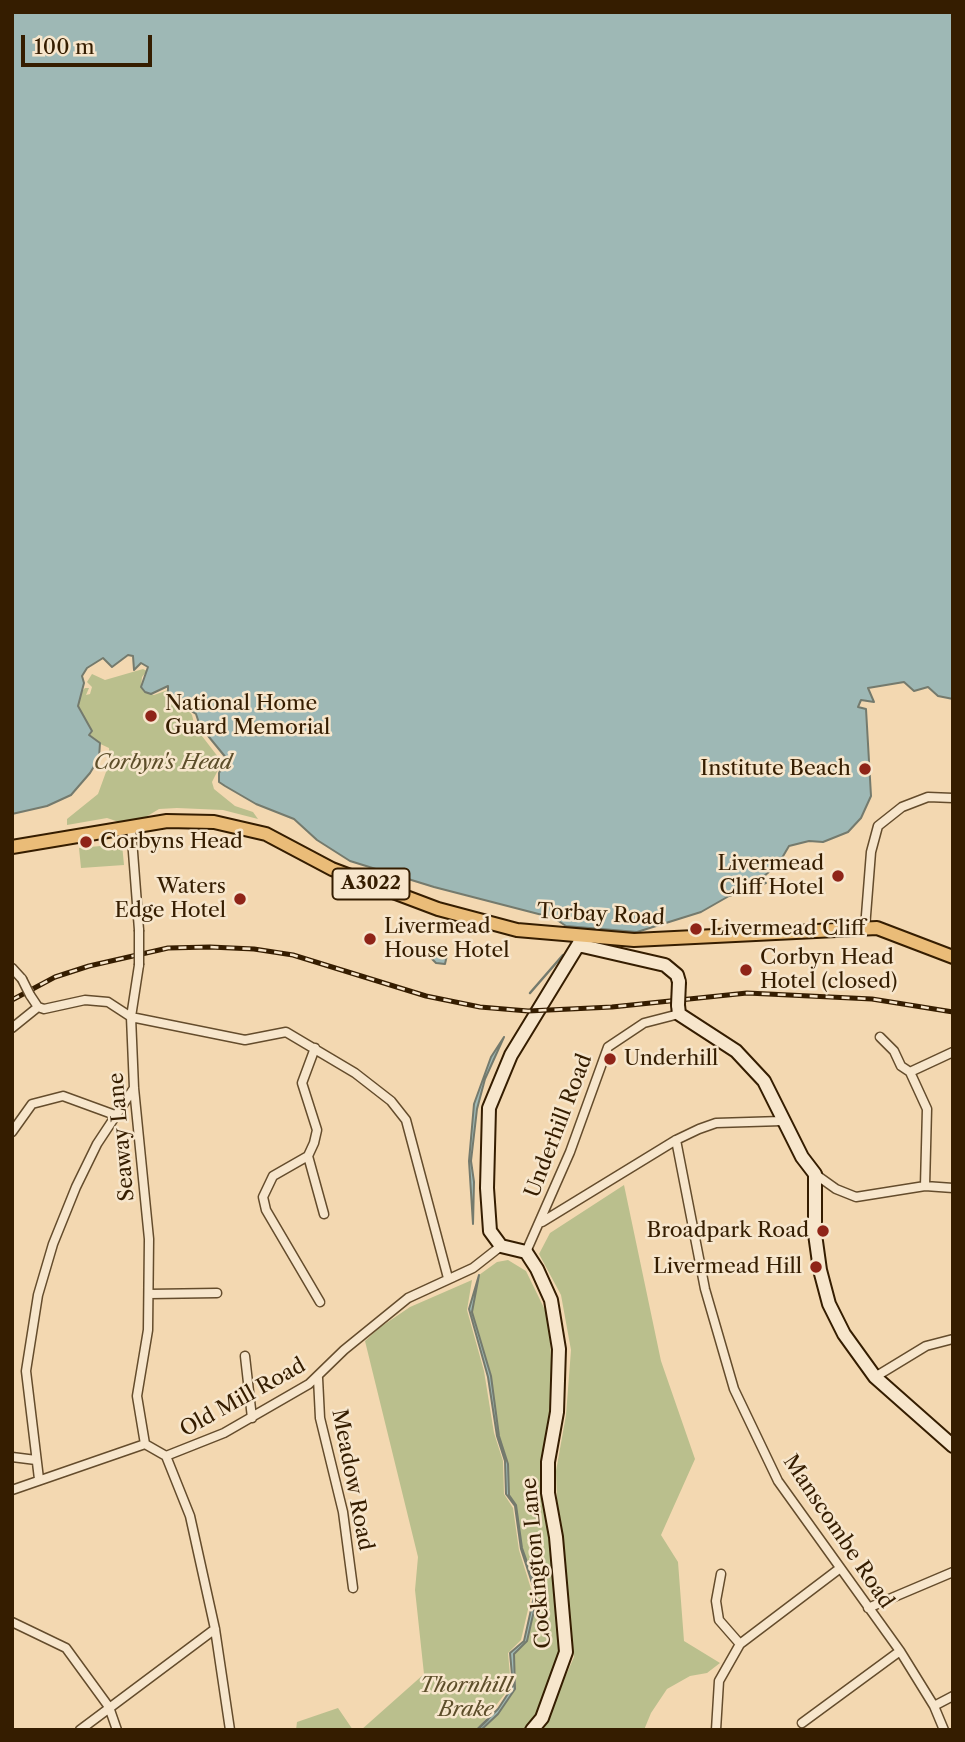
<!DOCTYPE html>
<style>
body{margin:0}
#map{position:relative;width:965px;height:1742px;overflow:hidden;background:#f3d8b1;font-family:"Libre Caslon Text",serif}
canvas{display:block}
.frame{position:absolute;inset:0;border:14px solid #351d00;pointer-events:none}
.scale{position:absolute;left:21px;top:35px;width:131px;height:32px;box-sizing:border-box;border:4px solid #351d00;border-top:0;padding-left:9px;font-size:21px;line-height:24px;white-space:nowrap;color:#351d00;-webkit-text-stroke:5px #f7e6cc;paint-order:stroke}
</style>
<div id="map">
<canvas width="965" height="1742"></canvas>
<div class="frame"></div>
<div class="scale">100 m</div>
</div>
<script>
const ctx = document.querySelector('canvas').getContext('2d');
ctx.lineJoin = 'round';
function fillPath(path, color) { ctx.fillStyle = color; ctx.fill(path, 'evenodd'); }
const poly = rows => new Path2D(rows.map(r => 'M' + r).join(''));
function strokePath(path, color, width, dash) { ctx.strokeStyle = color; ctx.lineWidth = width; ctx.lineCap = dash ? 'butt' : 'round'; ctx.setLineDash(dash || []); ctx.stroke(path); }
function drawText(font, color, halo, rows, align = 'center') {
  ctx.font = font + ' "Libre Caslon Text",serif'; ctx.lineWidth = 5; ctx.setLineDash([]); ctx.textBaseline = 'middle'; ctx.strokeStyle = halo; ctx.fillStyle = color; for (const [text, x, y, turn = 0] of rows) {
    ctx.save(); ctx.translate(x, y); ctx.rotate((+turn || 0) * Math.PI / 180); ctx.textAlign = isNaN(turn) ? turn : align; if (halo) ctx.strokeText(text, 0, 0); ctx.fillText(text, 0, 0); ctx.restore();
  }
}
fillPath(poly([
 [143,669,147,671,142,677,141,687,145,692,154,695,168,690,173,702,185,705,192,715,195,727,222,762,212,782,214,789,235,806,253,812,258,819,223,810,177,808,159,809,131,826,107,818,67,825,67,819,98,794,110,761,109,748,94,741,89,735,91,731,78,706,77,697,85,688,89,688,86,695,90,694,92,687,87,682,92,674,105,680],
 [122,844,124,865,81,868,79,848],
 [624,1185,661,1361,695,1459,661,1535,678,1562,684,1641,720,1663,707,1673,690,1676,667,1689,651,1713,644,1730,542,1730,574,1657,557,1500,556,1471,566,1415,571,1350,561,1295,539,1254,550,1233],
 [508,1260,526,1271,545,1310,550,1330,552,1394,542,1458,544,1495,562,1649,538,1713,524,1730,481,1730,498,1714,516,1684,514,1654,528,1637,528,1626,538,1597,522,1548,516,1505,509,1495,508,1464,499,1436,491,1376,472,1312,479,1275,497,1262],
 [472,1280,467,1310,484,1371,494,1433,503,1461,504,1494,513,1508,519,1550,532,1592,521,1640,508,1653,511,1686,477,1730,361,1730,424,1674,415,1590,418,1557,365,1341,379,1328,410,1307],
 [338,1708,353,1730,296,1730,297,1722]
]), '#babf8d');
const water = poly([
 [12,12,953,12,953,699,938,696,928,687,914,691,904,682,868,688,874,702,861,700,858,707,866,709,871,796,861,818,848,832,823,842,809,841,789,846,779,863,762,878,766,883,729,896,701,912,637,932,566,926,554,918,434,887,350,861,317,840,294,819,256,804,225,786,219,782,219,773,227,759,200,726,196,714,188,709,189,701,175,700,168,693,168,686,151,694,145,692,141,687,148,667,141,663,134,670,133,656,128,655,112,667,103,658,87,668,82,676,84,683,78,706,92,731,89,735,100,743,99,758,90,773,71,795,47,806,12,814,12,12],
 [433,949,447,955,445,964,436,963,428,955,433,949],
 [504,1037,485,1079,477,1109,471,1161,474,1182,473,1224,469,1161,474,1104,491,1057,504,1037],
 [479,1275,472,1312,491,1376,499,1436,508,1464,509,1495,516,1505,522,1548,538,1593,527,1641,514,1654,515,1689,498,1714,481,1730,477,1730,498,1709,513,1686,510,1653,524,1641,535,1592,521,1549,515,1506,506,1494,505,1461,497,1436,488,1377,469,1309,479,1275]
]);
fillPath(water, '#9eb8b5');
strokePath(water, '#747a6d', 2);
strokePath(poly([
 [530,993,563,955],
 [477,1730,488,1719]
]), '#747a6d', 2.5);
const street = poly([
 [131,826,139,930],
 [865,928,871,852,878,826,902,807,928,797,953,798],
 [139,965,131,1017,134,1088,149,1239,148,1330,137,1396,145,1444],
 [12,968,22,979],
 [30,995,38,1007,44,1009,85,1000,108,1002,131,1017,245,1040,286,1032,355,1073,391,1101,406,1120,448,1278],
 [12,1028,38,1007],
 [880,1037,894,1051,901,1066,910,1072,927,1109,925,1186],
 [315,1048,302,1083,317,1130,314,1143,308,1156,273,1176,263,1197,266,1210,320,1302],
 [910,1072,953,1052],
 [12,1132,32,1104,63,1096,115,1115],
 [676,1140,705,1289,734,1389,778,1481,900,1651,934,1706,944,1730],
 [308,1156,324,1214],
 [815,1174,836,1189,856,1197,925,1186,953,1188],
 [542,1222,676,1140,699,1129,716,1123,782,1121],
 [526,1252,570,1152,608,1047,644,1023,679,1014],
 [149,1294,217,1293],
 [245,1356,252,1418],
 [875,1377,926,1346,953,1339],
 [318,1378,320,1418,343,1512,353,1588],
 [166,1456,190,1516,215,1629,230,1730],
 [12,1457,36,1460],
 [39,1479,26,1371,38,1295,53,1244,76,1187,97,1144,134,1088],
 [12,1490,145,1444,166,1456,224,1433,309,1384,344,1350,408,1298,473,1268,501,1246],
 [721,1574,716,1601,719,1620,740,1644],
 [868,1608,953,1572],
 [12,1622,66,1648,109,1707,117,1730],
 [934,1706,953,1696],
 [802,1723,900,1651],
 [80,1730,215,1629],
 [716,1730,719,1681,740,1644,839,1569]
]);
const secondary = poly([
 [578,945,665,965,677,975,679,982],
 [678,1005,679,1014,736,1051,764,1081,802,1157,815,1174,815,1234,820,1270,829,1304,844,1334,875,1377,953,1446],
 [532,1730,542,1718,566,1652,556,1537,548,1493,548,1462,557,1412,559,1349,551,1300,537,1269,526,1252,501,1246,490,1231,487,1188,489,1108,511,1055,583,937]
]);
const primary = poly([
 [12,847,167,821,214,822,266,834,332,869,438,909,517,930,634,940,877,928,953,957]
]);
strokePath(street, '#644c2c', 11);
strokePath(secondary, '#351d00', 16);
strokePath(primary, '#351d00', 16);
strokePath(street, '#f7e6cc', 8);
strokePath(secondary, '#f7e6cc', 12);
strokePath(primary, '#eabc78', 12);
const rail = poly([
 [12,1000,55,977,89,966,168,948,210,947,254,949,293,955,426,996,480,1007,528,1011,612,1007,747,993,872,999,953,1012]
]);
strokePath(rail, '#351d00', 5);
strokePath(rail, '#f7e6cc', 2.5, [8]);
const streetBridge = poly([
 [139,930,139,965],
 [22,979,30,995]
]);
const secondaryBridge = poly([
 [678,1005,679,982]
]);
strokePath(streetBridge, '#644c2c', 11, []);
strokePath(secondaryBridge, '#351d00', 16, []);
strokePath(streetBridge, '#f7e6cc', 8);
strokePath(secondaryBridge, '#f7e6cc', 12);
for (const [x, y, r, color] of [
 [151,716,7,"#8f2418"],
 [865,769,7,"#8f2418"],
 [86,842,7,"#8f2418"],
 [838,876,7,"#8f2418"],
 [240,899,7,"#8f2418"],
 [696,929,7,"#8f2418"],
 [370,939,7,"#8f2418"],
 [746,970,7,"#8f2418"],
 [610,1059,7,"#8f2418"],
 [823,1231,7,"#8f2418"],
 [816,1267,7,"#8f2418"]
]) { const dot = new Path2D(); dot.arc(x, y, r, 0, 2 * Math.PI); ctx.fillStyle = color; ctx.fill(dot); strokePath(dot, '#f7e6cc', 2.5); }
for (const [x, y, w] of [
 [371,884,77]
]) { const box = new Path2D(); box.roundRect(x - w / 2, y - 15.5, w, 31, 5); ctx.fillStyle = '#f7e6cc'; ctx.fill(box); strokePath(box, '#351d00', 2); }
drawText('bold 19px', '#351d00', null, [
 ["A3022",371,884]
]);
drawText('21px', '#351d00', '#f7e6cc', [
 ["National Home",165,704],
 ["Guard Memorial",165,728],
 ["Institute Beach",851,769,"right"],
 ["Corbyns Head",100,842],
 ["Livermead",824,864,"right"],
 ["Cliff Hotel",824,888,"right"],
 ["Waters",226,887,"right"],
 ["Edge Hotel",226,911,"right"],
 ["Livermead",384,927],
 ["House Hotel",384,951],
 ["Livermead Cliff",710,929],
 ["Corbyn Head",760,958],
 ["Hotel (closed)",760,982],
 ["Underhill",624,1059],
 ["Broadpark Road",809,1231,"right"],
 ["Livermead Hill",802,1267,"right"]
], 'left');
drawText('italic 21px', '#5d4e2a', '#f7e6cc', [
 ["Corbyn's Head",163,763],
 ["Thornhill",466,1686],
 ["Brake",466,1710]
]);
drawText('21px', '#351d00', '#f7e6cc', [
 ["Torbay Road",601,915,3],
 ["Underhill Road",559,1126,-69],
 ["Seaway Lane",122,1137,-95],
 ["Old Mill Road",243,1398,-29],
 ["Meadow Road",352,1480,79],
 ["Manscombe Road",838,1532,56],
 ["Cockington Lane",537,1563,-95]
]);
</script>
